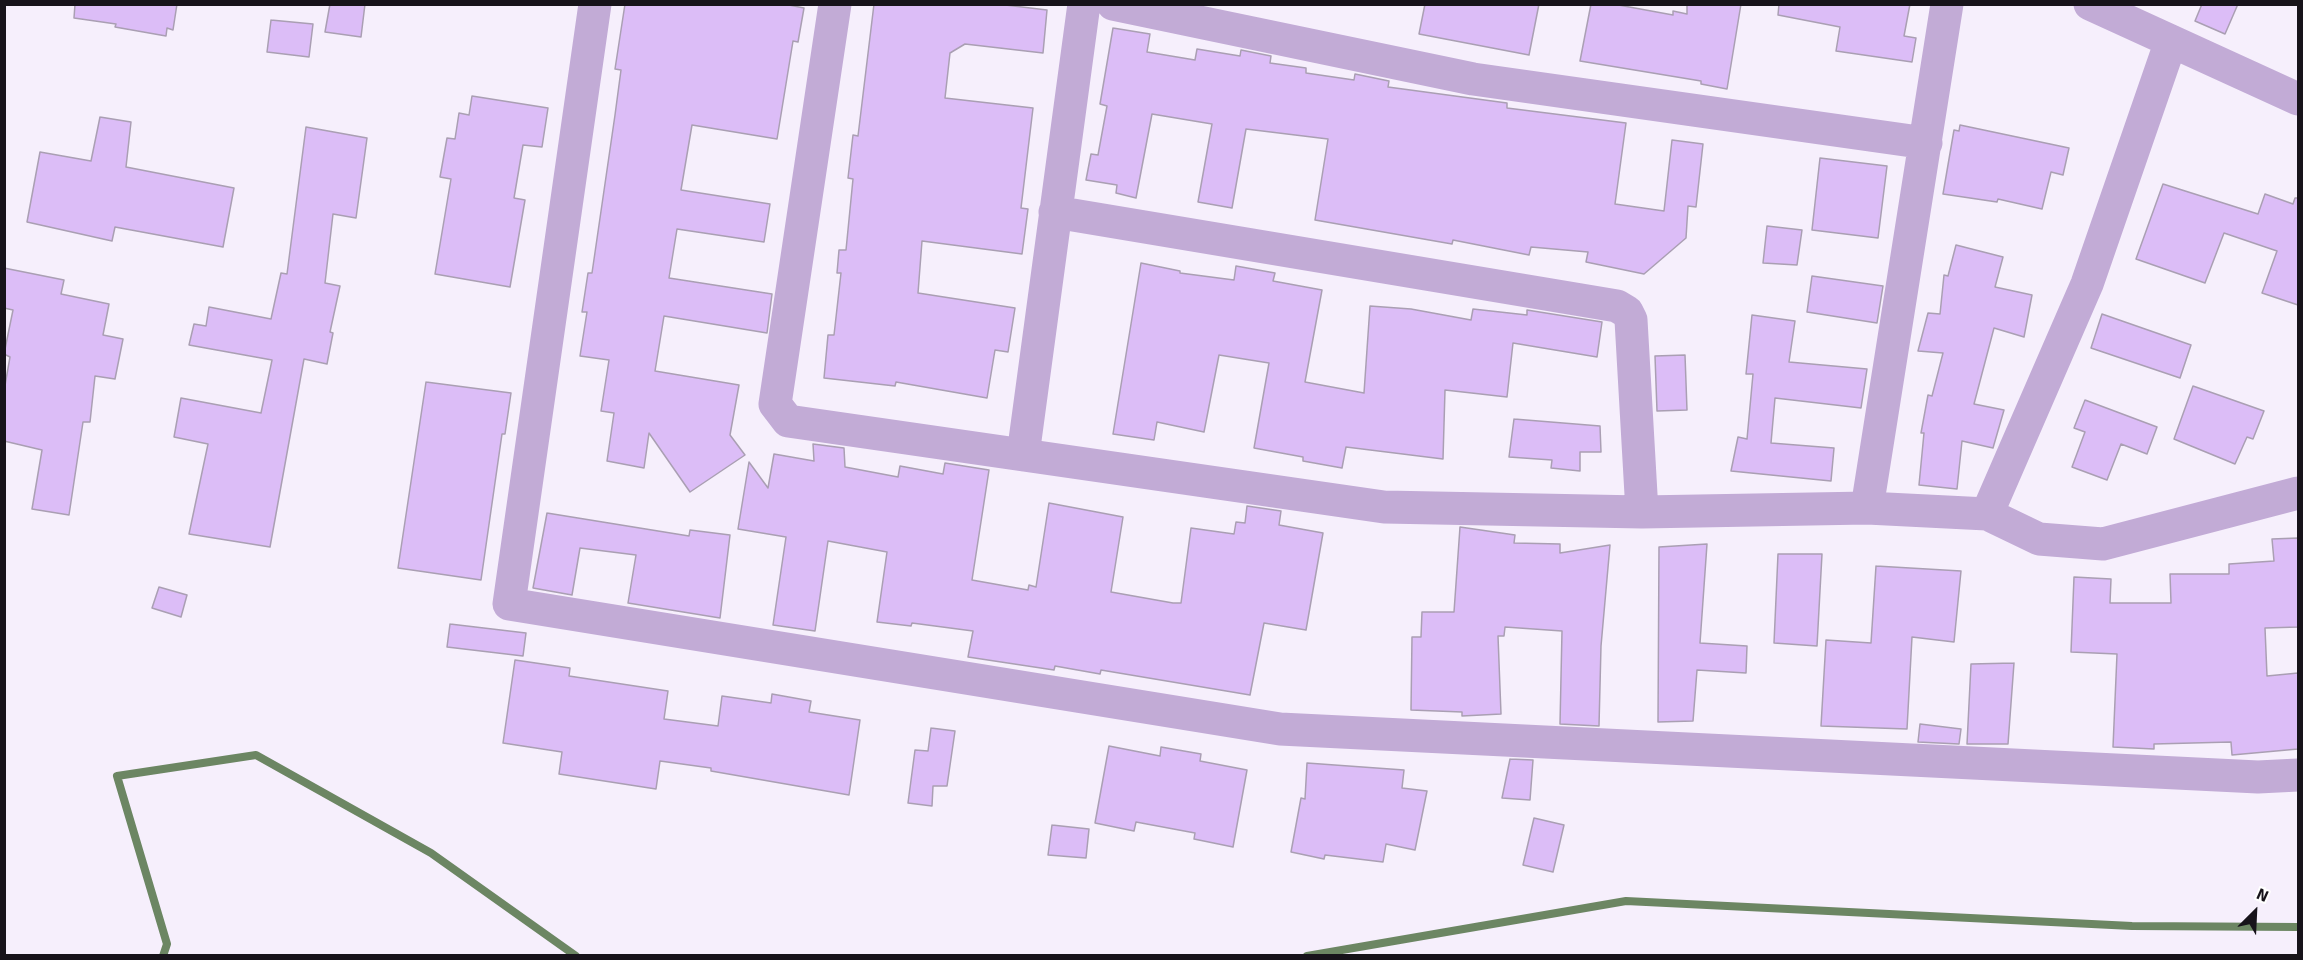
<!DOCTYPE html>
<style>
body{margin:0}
#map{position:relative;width:2303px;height:960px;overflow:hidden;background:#f6effc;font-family:Signika,sans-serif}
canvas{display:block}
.frame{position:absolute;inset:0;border:6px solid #17131a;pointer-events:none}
.north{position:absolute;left:2225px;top:882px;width:60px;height:60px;-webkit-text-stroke:4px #fff;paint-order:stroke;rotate:24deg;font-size:16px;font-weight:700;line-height:24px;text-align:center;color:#17131a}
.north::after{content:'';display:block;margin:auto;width:21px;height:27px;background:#17131a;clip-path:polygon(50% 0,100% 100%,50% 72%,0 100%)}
</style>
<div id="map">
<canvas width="2303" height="960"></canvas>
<div class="frame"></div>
<div class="north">N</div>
</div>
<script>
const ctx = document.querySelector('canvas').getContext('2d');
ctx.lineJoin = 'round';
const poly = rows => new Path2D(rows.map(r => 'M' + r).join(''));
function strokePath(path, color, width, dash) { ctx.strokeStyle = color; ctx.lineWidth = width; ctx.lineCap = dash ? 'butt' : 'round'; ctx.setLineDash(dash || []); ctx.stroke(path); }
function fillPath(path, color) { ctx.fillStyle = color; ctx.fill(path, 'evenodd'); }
strokePath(poly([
 [163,956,167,944,117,776,256,755,431,853,576,956],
 [1307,956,1626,901,2132,926,2298,927]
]), '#6c8663', 8);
const building = poly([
 [75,4,177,4,173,30,167,28,166,36,115,27,116,24,74,18,75,4],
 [330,4,365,4,361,37,325,32,330,4],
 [625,4,784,4,804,8,798,42,793,41,777,139,692,125,681,190,770,204,764,242,677,229,669,278,772,294,767,333,664,316,655,371,739,385,730,435,745,455,690,492,649,433,644,468,607,461,614,413,601,411,609,360,580,356,587,312,582,312,588,273,592,273,615,115,621,70,615,69,625,4],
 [874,4,997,4,1047,10,1043,53,965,44,950,53,945,98,1033,108,1021,208,1028,209,1022,254,922,241,918,293,1015,308,1008,352,995,350,987,398,896,382,895,386,824,378,828,335,834,335,841,273,837,273,839,250,846,250,853,179,848,178,853,135,858,136,874,4],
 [1425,4,1539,4,1529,55,1419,34,1425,4],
 [1591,4,1613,4,1673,15,1673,11,1687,14,1687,4,1741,4,1727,89,1701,84,1701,81,1580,61,1591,4],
 [1779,4,1910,4,1904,36,1916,38,1912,62,1836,51,1840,27,1778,15,1779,4],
 [2202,4,2238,4,2225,34,2195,21,2202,4],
 [271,20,313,24,309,57,267,52,271,20],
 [1113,28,1150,34,1147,52,1195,60,1197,49,1240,56,1241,50,1271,56,1270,63,1306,68,1306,73,1354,80,1355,74,1389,81,1388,87,1507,103,1507,108,1626,123,1615,204,1664,211,1672,140,1703,144,1696,207,1688,206,1686,238,1644,274,1586,262,1588,252,1531,247,1529,255,1453,240,1452,244,1315,220,1328,139,1246,129,1232,208,1198,202,1212,124,1152,114,1136,198,1116,193,1117,185,1086,180,1091,154,1098,155,1107,106,1100,104,1113,28],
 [472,96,548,108,542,147,523,145,514,198,525,200,510,287,435,274,451,179,440,177,447,138,455,139,459,113,469,115,472,96],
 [100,117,131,122,126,167,234,188,223,247,115,227,112,241,27,222,40,152,91,161,100,117],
 [1960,125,2069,148,2063,175,2051,172,2042,209,1998,199,1997,202,1943,194,1954,130,1959,131,1960,125],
 [306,127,367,138,356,218,333,214,325,283,340,286,330,332,333,333,327,364,304,359,270,547,189,534,208,444,174,437,181,398,261,413,272,360,189,345,194,324,206,326,209,307,271,319,281,273,287,274,306,127],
 [1820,158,1887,166,1878,238,1812,230,1820,158],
 [2163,184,2258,214,2265,194,2293,204,2295,198,2298,198,2298,305,2262,293,2277,251,2224,233,2205,283,2136,259,2163,184],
 [1767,226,1802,230,1797,265,1763,263,1767,226],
 [1956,245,2003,257,1995,287,2032,295,2024,337,1994,328,1974,404,2004,410,1993,448,1962,441,1957,489,1919,485,1924,433,1921,433,1928,395,1932,396,1943,353,1918,351,1928,313,1940,314,1944,275,1948,276,1956,245],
 [1141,263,1180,271,1180,273,1234,280,1236,266,1275,273,1273,281,1322,290,1305,382,1364,393,1370,306,1411,309,1471,320,1473,309,1527,315,1527,310,1602,322,1597,357,1513,343,1507,397,1445,390,1443,459,1346,447,1342,468,1303,461,1303,457,1254,448,1269,363,1219,355,1204,432,1157,422,1154,440,1113,434,1141,263],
 [4,268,64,280,61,294,109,304,103,335,123,339,115,379,95,376,90,422,83,422,69,515,32,509,42,450,4,441,4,391,10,357,4,354,13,310,4,308,4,268],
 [1812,276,1883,286,1877,323,1807,312,1812,276],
 [2102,314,2191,345,2180,378,2091,348,2102,314],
 [1752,315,1795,321,1789,362,1867,369,1861,408,1775,398,1771,443,1834,448,1831,481,1731,471,1738,437,1747,439,1753,374,1746,374,1752,315],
 [1685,355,1687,410,1657,411,1655,356,1685,355],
 [426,382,511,393,505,434,502,434,481,580,398,568,426,382],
 [2193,386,2264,411,2253,439,2247,437,2235,464,2174,439,2193,386],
 [2085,400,2157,427,2147,454,2121,444,2107,480,2072,467,2085,432,2074,428,2085,400],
 [1514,419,1600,426,1601,452,1580,452,1580,471,1551,468,1552,460,1509,457,1514,419],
 [813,444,844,448,845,467,898,477,900,466,943,474,945,463,989,470,972,580,1028,590,1029,585,1036,587,1049,503,1123,517,1111,592,1173,603,1181,603,1191,528,1234,534,1236,522,1245,523,1247,506,1281,511,1279,525,1323,533,1306,630,1264,623,1250,695,1101,670,1100,674,1055,666,1054,670,968,657,973,631,912,623,911,626,877,622,887,552,828,541,815,631,773,625,786,537,738,529,749,462,768,488,774,454,814,461,813,444],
 [547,513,689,536,690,530,730,535,720,618,628,603,636,555,580,548,572,595,533,588,547,513],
 [1460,527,1515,535,1514,543,1560,544,1560,553,1610,545,1601,646,1599,726,1560,724,1562,631,1505,627,1504,636,1498,636,1501,714,1462,716,1462,712,1411,710,1412,637,1421,637,1422,612,1454,612,1460,527],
 [2298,538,2298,627,2265,628,2267,676,2298,673,2298,749,2232,755,2231,742,2154,744,2154,749,2113,747,2117,654,2071,652,2074,577,2111,579,2110,603,2171,603,2170,574,2229,574,2229,564,2274,561,2272,539,2298,538],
 [1707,544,1700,643,1747,646,1746,673,1697,670,1693,721,1658,722,1659,547,1707,544],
 [1778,554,1822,554,1817,646,1774,643,1778,554],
 [1876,566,1961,571,1954,642,1912,637,1907,729,1821,726,1826,640,1871,643,1876,566],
 [159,587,187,595,181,617,152,608,159,587],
 [450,624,526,633,523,656,447,647,450,624],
 [515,660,570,668,569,676,668,691,664,719,718,726,722,696,771,703,772,694,811,701,809,712,860,720,849,795,711,771,711,768,660,761,656,789,559,774,562,752,503,743,515,660],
 [2014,663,2008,744,1967,744,1971,664,2014,663],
 [1920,724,1961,729,1959,744,1918,742,1920,724],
 [931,728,955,731,947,786,933,786,932,806,908,803,915,750,928,751,931,728],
 [1109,746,1160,756,1161,747,1201,754,1200,761,1247,770,1233,847,1194,839,1195,833,1136,822,1134,831,1095,823,1109,746],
 [1510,759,1533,760,1530,800,1502,798,1510,759],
 [1307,763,1404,770,1402,788,1427,791,1415,850,1386,844,1383,862,1325,855,1324,859,1291,852,1301,798,1305,799,1307,763],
 [1534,818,1564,825,1553,872,1523,865,1534,818],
 [1052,825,1089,829,1086,858,1048,855,1052,825]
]);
fillPath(building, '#dcbdf7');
strokePath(building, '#aa9fb3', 1.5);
strokePath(poly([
 [595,4,509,604,1280,729,2258,777,2298,775],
 [835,4,775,404,788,421,1384,507,1642,512,1867,508,1987,514,2087,284,2171,41],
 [1113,4,1473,79,1926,143],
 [2090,4,2298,99],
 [1055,212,1617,306,1627,312,1631,320,1642,512],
 [1023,455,1084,4],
 [1867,508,1947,4],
 [1987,514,2039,539,2103,544,2298,493]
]), '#c2abd6', 33);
</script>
